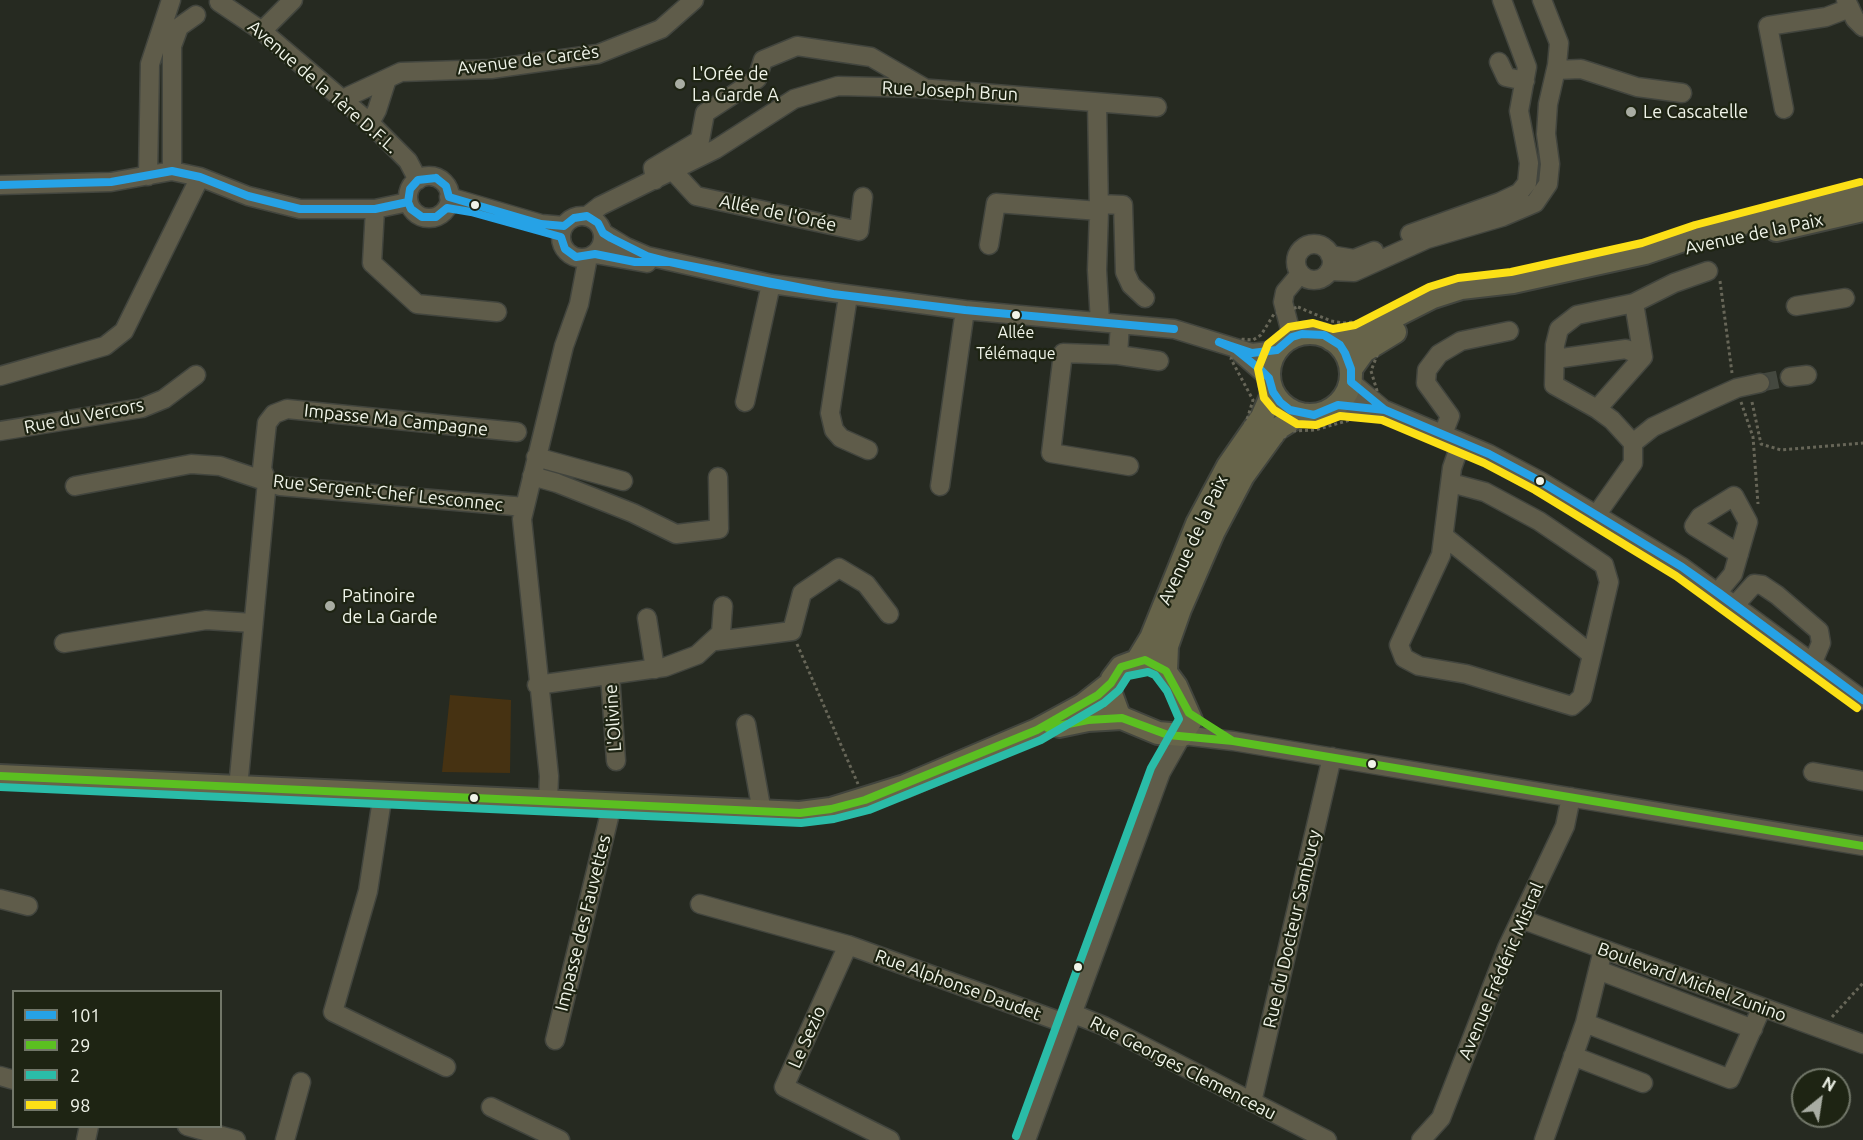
<!DOCTYPE html>
<meta charset="utf-8">
<style>
body{margin:0}
#map{position:relative;width:1863px;height:1140px;overflow:hidden;background:#262a21;font-family:Ubuntu,sans-serif}
canvas{display:block}
.legend{position:absolute;left:12px;top:990px;width:210px;height:138px;box-sizing:border-box;background:#1e2413;border:2px solid #727769;margin:0;padding:8px 10px;list-style:none;font-size:18px;color:#f0f4e9}
.legend li{display:flex;align-items:center;gap:12px;height:30px}
.legend b{width:30px;border:2px solid #727769}
.north{position:absolute;left:1791px;top:1068px;width:60px;height:60px;box-sizing:border-box;background:#1e2413;border:2px solid #727769;border-radius:50%;rotate:30deg;font-size:16px;font-weight:700;line-height:24px;text-align:center;color:#f0f4e9}
.north::after{content:'';display:block;margin:auto;width:21px;height:27px;background:#a9ada3;clip-path:polygon(50% 0,100% 100%,50% 72%,0 100%)}
</style>
<div id="map">
<canvas width="1863" height="1140"></canvas>
<ul class="legend">
<li><b style="height:8px;background:#26a2e6"></b>101</li>
<li><b style="height:8px;background:#5bbf21"></b>29</li>
<li><b style="height:8px;background:#2abca8"></b>2</li>
<li><b style="height:8px;background:#fce016"></b>98</li>
</ul>
<div class="north">N</div>
</div>
<script>
const ctx = document.querySelector('canvas').getContext('2d');
ctx.lineJoin = 'round';
function fillPath(path, color) { ctx.fillStyle = color; ctx.fill(path, 'evenodd'); }
const poly = rows => new Path2D(rows.map(r => 'M' + r).join(''));
function strokePath(path, color, width, dash) { ctx.strokeStyle = color; ctx.lineWidth = width; ctx.lineCap = dash ? 'butt' : 'round'; ctx.setLineDash(dash || []); ctx.stroke(path); }
function drawText(font, color, halo, rows, align = 'center') {
  ctx.font = font + ' Ubuntu,sans-serif'; ctx.lineWidth = 4.5; ctx.setLineDash([]); ctx.textBaseline = 'middle'; ctx.strokeStyle = halo; ctx.fillStyle = color; for (const [text, x, y, turn = 0] of rows) {
    ctx.save(); ctx.translate(x, y); ctx.rotate((+turn || 0) * Math.PI / 180); ctx.textAlign = isNaN(turn) ? turn : align; if (halo) ctx.strokeText(text, 0, 0); ctx.fillText(text, 0, 0); ctx.restore();
  }
}
fillPath(poly([
 [450,695,511,700,510,773,442,772]
]), '#463212');
strokePath(poly([
 [1760,383,1790,377]
]), '#44483f', 18, [18, 9]);
const minor = poly([
 [1846,0,1855,19,1863,27],
 [219,2,262,31,370,123,408,161,418,180],
 [262,31,293,0],
 [1499,62,1506,77,1525,81],
 [1556,70,1581,69,1637,87,1682,93],
 [344,101,349,96,401,72,491,69,598,54,661,29,694,0],
 [1097,103,1099,211,1097,270,1100,322],
 [1784,109,1768,26,1826,17,1850,8],
 [370,123,377,110,386,82],
 [172,171,172,46,179,27,196,15],
 [673,171,696,196,859,231,863,197],
 [148,176,150,64,171,0],
 '408 197a21 21 0 1 1 42 0a21 21 0 1 1-42 0Z',
 [655,180,653,168,700,140,705,113,757,79,763,60,797,46,871,57,923,87],
 [0,185,111,182,172,171,200,177,248,196,300,209,375,209,408,202],
 [449,197,541,224,564,226],
 [1099,204,1123,205,1125,272,1131,285,1145,298],
 [375,209,372,263,417,304,497,312],
 '561 237a21 21 0 1 1 42 0a21 21 0 1 1-42 0Z',
 [587,216,600,206,716,149,794,99,838,86,919,88,1157,107],
 [603,233,626,247,647,256,771,284,965,310,1174,329,1252,353,1277,350],
 [1410,234,1500,202,1519,193,1527,183,1529,163,1519,111,1527,67,1502,0],
 '1296 262a18 18 0 1 1 36 0a18 18 0 1 1-36 0Z',
 [989,245,996,203,1099,211],
 [595,254,647,263],
 [1330,255,1354,259,1374,251],
 [1329,271,1354,272,1427,239,1502,217,1535,203,1548,184,1550,164,1546,134,1548,104,1557,65,1559,43,1542,0],
 [848,296,830,413,834,430,841,438,868,450],
 [1796,306,1845,298],
 [1120,324,1118,355,1159,361],
 [1292,337,1283,302,1285,292,1300,274],
 [1237,350,1269,378],
 [1118,355,1063,353,1051,453,1129,466],
 [1555,359,1626,349,1643,357],
 [0,376,105,346,124,331,200,177],
 [1790,377,1807,375],
 [1351,382,1383,409],
 [745,402,771,284],
 [1338,405,1385,410,1489,454,1540,481,1682,567,1863,700],
 [1597,409,1554,385,1555,345,1559,329,1577,315,1634,303],
 [0,431,142,408,164,399,196,375],
 [1443,434,1450,416,1426,383,1427,370,1439,354,1461,341,1509,331],
 [1633,443,1653,427,1706,402,1737,388,1760,383],
 [536,457,623,481],
 [532,476,557,483,633,513,676,534,719,529,718,477],
 [1451,483,1485,492,1539,521,1604,565,1609,582,1592,655,1582,697,1572,706,1466,674,1419,666,1404,658,1399,645,1441,555,1452,468,1461,442],
 [75,486,191,464,220,466,280,486,525,507],
 [940,486,965,310],
 [1597,514,1633,463,1633,443,1612,420,1597,409,1643,357,1634,303,1674,283,1708,271],
 [1445,537,1592,655],
 [1718,592,1733,574,1748,522,1734,496,1700,517,1694,526,1739,554],
 [1735,605,1754,584,1762,585,1777,595,1819,631,1821,643,1813,662],
 [647,618,655,669],
 [716,641,792,631,802,593,839,568,866,584,889,614],
 [64,643,206,620,253,623],
 [610,675,616,761],
 [537,685,665,667,697,655,721,633,723,606],
 [746,724,762,812],
 [1813,772,1863,781],
 [238,788,267,481,262,469,267,423,274,414,287,409,517,432],
 [383,793,368,891,333,1012,446,1067],
 [548,802,549,776,522,519,564,346,579,304,588,257],
 [0,899,28,906],
 [700,904,848,945,1067,1024],
 [1521,919,1863,1044],
 [848,945,784,1087,890,1140],
 [1598,970,1753,1029],
 [1071,1013,1104,1026,1327,1140],
 [1585,1023,1730,1079,1762,1007],
 [555,1040,612,805],
 [1573,1056,1643,1083],
 [0,1076,14,1080],
 [1252,1102,1332,757],
 [491,1107,560,1140],
 [187,1126,236,1140],
 [86,1140,89,1126],
 [285,1140,301,1082],
 [1026,1140,1161,772,1182,735,1233,741,1863,846],
 [1421,1140,1441,1118,1507,948,1565,826,1571,797],
 [1544,1140,1585,1023,1603,950]
]);
const major = poly([
 [1776,230,1863,210],
 '1269 374a41 41 0 1 1 82 0a41 41 0 1 1-82 0Z',
 [1332,340,1358,335,1433,297,1461,288,1513,282,1645,253,1698,235,1863,192],
 [1351,369,1364,351,1395,332],
 [1137,661,1151,638,1197,524,1228,466,1262,417,1273,392],
 [1137,661,1151,661,1162,667,1176,686,1191,720,1182,735,1158,733,1122,718,1118,713,1110,691,1112,679,1121,667,1137,661],
 [1166,671,1167,646,1180,609,1213,533,1243,476,1277,429,1301,414],
 [1059,726,1088,720,1122,718],
 [0,776,800,813,831,809,905,786,1037,730,1083,705,1111,683]
]);
strokePath(minor, '#42453e', 21);
strokePath(major, '#42453e', 26);
strokePath(poly([
 [1720,281,1732,373],
 [1298,307,1331,321,1343,323,1363,321,1381,345,1371,371,1378,394,1364,416,1315,430,1290,431,1277,444,1246,423,1253,400,1231,359,1240,339,1253,340,1261,335,1274,314,1298,307],
 [1741,402,1753,437,1758,504],
 [1752,402,1761,444,1781,450,1863,443],
 [797,644,858,784],
 [1832,1017,1863,983]
]), '#676658', 3, [3, 3]);
strokePath(minor, '#5f5c4a', 18);
strokePath(major, '#67644a', 22);
strokePath(poly([
 [436,178,446,186,449,197,541,224,564,226,574,218,587,216,598,223,603,233,611,238,647,256,670,262,635,262,595,254,576,257,565,249,561,237,471,212,447,208,436,217,422,217,411,209,408,202,410,189,418,180,436,178],
 [0,185,111,182,172,171,200,177,248,196,300,209,375,209,408,202],
 [670,262,833,294],
 [670,262,771,284,833,294],
 [833,294,965,310],
 [833,294,965,310],
 [965,310,1174,329],
 [965,310,1174,329],
 [1219,342,1252,353,1277,350,1292,337,1302,334,1324,335,1340,345,1345,353,1351,369,1351,382,1385,410],
 [1219,342,1235,349,1261,370,1269,378,1273,392,1280,402,1290,410,1314,415,1338,405,1385,410],
 [1385,410,1489,454],
 [1385,410,1489,454],
 [1489,454,1540,481],
 [1489,454,1540,481],
 [1540,481,1682,567],
 [1540,481,1682,567],
 [1682,567,1718,592,1863,700,1682,567]
]), '#26a2e6', 8);
strokePath(poly([
 [1048,728,1088,720,1122,718,1168,735,1233,741],
 [0,776,800,813,831,809,865,800,1037,730,1098,695,1111,683,1121,667,1145,660,1166,671,1189,713,1233,741,1863,846]
]), '#5bbf21', 8);
strokePath(poly([
 [0,787,801,823,834,819,869,810,1041,740,1104,703,1119,690,1128,676,1148,672,1155,675,1167,691,1179,719,1151,768,1016,1136]
]), '#2abca8', 8);
strokePath(poly([
 [1857,708,1676,576,1535,490,1484,463,1382,420,1340,416,1316,425,1297,424,1274,410,1264,398,1258,369,1268,344,1289,327,1313,323,1333,329,1355,325,1429,287,1458,278,1511,272,1642,243,1695,225,1860,182]
]), '#fce016', 8);
for (const [x, y, r, color] of [
 [680,84,6,"#a9ada3"],
 [1631,112,6,"#a9ada3"],
 [475,205,5,"#f0f4e9"],
 [1016,315,5,"#f0f4e9"],
 [1540,481,5,"#f0f4e9"],
 [330,606,6,"#a9ada3"],
 [1372,764,5,"#f0f4e9"],
 [474,798,5,"#f0f4e9"],
 [1078,967,5,"#f0f4e9"]
]) { const dot = new Path2D(); dot.arc(x, y, r, 0, 2 * Math.PI); ctx.fillStyle = color; ctx.fill(dot); strokePath(dot, '#1e2413', 2); }
drawText('16px', '#f0f4e9', '#1e2413', [
 ["Allée",1016,333],
 ["Télémaque",1016,354]
]);
drawText('18px', '#f0f4e9', '#1e2413', [
 ["Avenue de Carcès",528,60,-7],
 ["Avenue de la 1ère D.F.L.",323,87,41],
 ["Rue Joseph Brun",950,91,3],
 ["Allée de l'Orée",778,213,12],
 ["Avenue de la Paix",1754,234,-12],
 ["Rue du Vercors",84,416,-11],
 ["Impasse Ma Campagne",396,420,6],
 ["Rue Sergent-Chef Lesconnec",388,493,6],
 ["Avenue de la Paix",1193,540,-65],
 ["L'Olivine",613,718,-94],
 ["Impasse des Fauvettes",583,923,-76],
 ["Rue du Docteur Sambucy",1292,929,-77],
 ["Avenue Frédéric Mistral",1501,971,-67],
 ["Boulevard Michel Zunino",1692,982,20],
 ["Rue Alphonse Daudet",958,985,20],
 ["Le Sezio",807,1037,-66],
 ["Rue Georges Clemenceau",1183,1068,27]
]);
drawText('18px', '#f0f4e9', '#1e2413', [
 ["L'Orée de",692,74],
 ["La Garde A",692,95],
 ["Le Cascatelle",1643,112],
 ["Patinoire",342,596],
 ["de La Garde",342,617]
], 'left');
</script>
